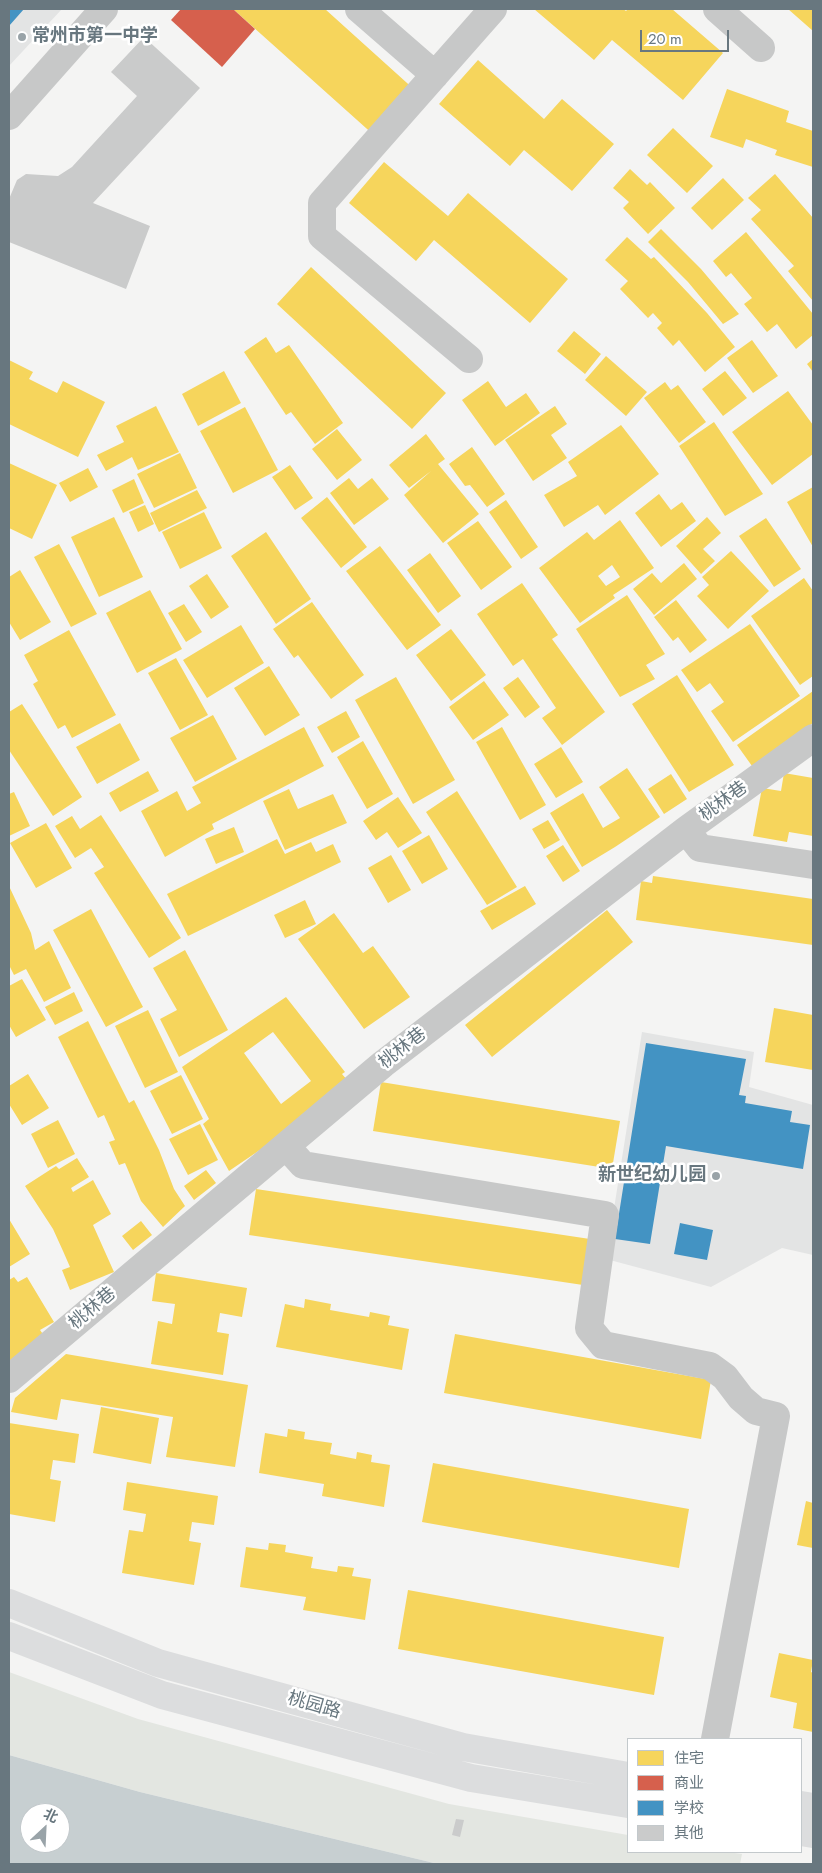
<!DOCTYPE html>
<meta charset="utf-8">
<style>
body{margin:0}
#map{position:relative;width:822px;height:1873px;overflow:hidden;background:#f4f4f3;font-family:Jost,"Noto Sans SC",sans-serif}
canvas{display:block}
.frame{position:absolute;inset:0;border:10px solid #68777f;pointer-events:none}
.legend{position:absolute;left:627px;top:1738px;width:175px;height:115px;box-sizing:border-box;background:#fff;border:1px solid #c3c9cc;margin:0;padding:6px 9px;list-style:none;font-size:15px;color:#68777f}
.legend li{display:flex;align-items:center;gap:10px;height:25px}
.legend b{width:25px;border:1px solid #c3c9cc}
.north{position:absolute;left:20px;top:1803px;width:50px;height:50px;box-sizing:border-box;background:#fff;border:1px solid #c3c9cc;border-radius:50%;rotate:25deg;font-size:14px;font-weight:700;line-height:20px;text-align:center;color:#68777f}
.north::after{content:'';display:block;margin:auto;width:18px;height:22px;background:#99a3a8;clip-path:polygon(50% 0,100% 100%,50% 72%,0 100%)}
.scale{position:absolute;left:640px;top:30px;width:89px;height:22px;box-sizing:border-box;border:2px solid #68777f;border-top:0;padding-left:6px;font-size:15px;line-height:18px;white-space:nowrap;color:#68777f;-webkit-text-stroke:4px #fff;paint-order:stroke}
</style>
<div id="map">
<canvas width="822" height="1873"></canvas>
<div class="frame"></div>
<ul class="legend">
<li><b style="height:14px;background:#f6d55c"></b>住宅</li>
<li><b style="height:14px;background:#d6604d"></b>商业</li>
<li><b style="height:14px;background:#4393c3"></b>学校</li>
<li><b style="height:14px;background:#cacbcb"></b>其他</li>
</ul>
<div class="north">北</div>
<div class="scale">20 m</div>
</div>
<script>
const ctx = document.querySelector('canvas').getContext('2d');
ctx.lineJoin = 'round';
function fillPath(path, color) { ctx.fillStyle = color; ctx.fill(path, 'evenodd'); }
const poly = rows => new Path2D(rows.map(r => 'M' + r).join(''));
function strokePath(path, color, width, dash) { ctx.strokeStyle = color; ctx.lineWidth = width; ctx.lineCap = dash ? 'butt' : 'round'; ctx.setLineDash(dash || []); ctx.stroke(path); }
function drawText(font, color, halo, rows, align = 'center') {
  ctx.font = font + ' Jost,"Noto Sans SC",sans-serif'; ctx.lineWidth = 5; ctx.setLineDash([]); ctx.textBaseline = 'middle'; ctx.strokeStyle = halo; ctx.fillStyle = color; for (const [text, x, y, turn = 0] of rows) {
    ctx.save(); ctx.translate(x, y); ctx.rotate((+turn || 0) * Math.PI / 180); ctx.textAlign = isNaN(turn) ? turn : align; if (halo) ctx.strokeText(text, 0, 0); ctx.fillText(text, 0, 0); ctx.restore();
  }
}
fillPath(poly([
 [9,9,62,9,9,66],
 [642,1032,754,1052,749,1087,813,1105,813,1255,782,1248,711,1287,606,1259]
]), '#e3e4e4');
fillPath(poly([
 [9,1672,138,1719,449,1804,628,1835,628,1852,728,1852,742,1854,740,1864,438,1864,140,1792,9,1755]
]), '#e3e6e1');
fillPath(poly([
 [9,1755,140,1792,438,1864,9,1864],
 [30,1813,60,1813,60,1843,30,1843]
]), '#c7cfd1');
fillPath(poly([
 [233,9,325,9,417,92,376,137],
 [534,9,623,9,626,11,628,9,672,9,723,53,683,100,612,40,594,60],
 [788,9,813,9,813,31],
 [478,60,544,119,562,99,614,144,572,191,524,150,510,166,439,104],
 [727,89,789,111,786,122,813,131,813,167,775,155,777,150,746,139,743,148,710,137],
 [673,128,713,166,687,193,647,155],
 [384,162,448,216,468,193,568,279,530,323,434,240,416,261,349,203],
 [630,169,647,185,650,182,675,208,648,234,623,208,629,202,613,188],
 [775,174,813,218,813,301,788,271,794,266,751,219,761,210,748,198],
 [723,178,744,200,712,230,691,208],
 [661,229,701,269,739,314,723,324,688,282,648,242],
 [746,232,813,314,813,335,796,349,777,324,767,332,744,304,752,298,731,273,726,277,713,261],
 [627,237,651,259,654,257,707,313,735,347,705,372,679,340,673,346,657,328,662,323,653,313,648,318,620,289,628,281,605,260],
 [311,267,446,393,412,429,277,304],
 [574,331,601,354,585,374,557,351],
 [266,337,276,353,289,345,343,423,315,444,291,412,286,415,244,352],
 [752,340,778,376,753,393,727,358],
 [606,356,647,392,626,416,585,380],
 [813,359,813,372,807,364],
 [9,360,33,372,29,379,57,393,63,381,105,402,78,457,9,424],
 [224,371,241,403,198,426,182,394],
 [725,371,747,398,723,416,702,389],
 [488,381,506,407,526,393,540,413,495,446,462,400],
 [665,382,671,390,678,385,706,422,679,443,644,398],
 [788,391,813,425,813,454,772,485,732,432],
 [156,406,179,452,138,470,132,457,106,471,97,455,124,442,116,426],
 [555,406,567,424,551,435,567,458,533,481,505,440],
 [245,407,278,470,233,493,200,431],
 [714,422,763,494,725,516,679,446],
 [621,425,659,474,605,515,598,505,564,527,544,495,577,476,568,462],
 [337,429,362,460,337,480,312,449],
 [426,434,445,459,438,464,479,514,443,543,404,495,431,471,409,488,389,465],
 [472,447,505,494,487,507,470,485,465,486,449,464],
 [180,453,197,488,154,508,137,474],
 [9,463,57,485,32,539,9,528],
 [290,465,313,498,295,510,272,477],
 [88,468,98,487,70,502,59,483],
 [349,478,358,489,372,478,389,499,354,525,330,493],
 [134,479,144,503,123,513,112,490],
 [813,487,813,547,787,502],
 [197,490,207,508,159,532,150,513],
 [659,494,671,510,682,502,696,521,661,547,635,513],
 [327,497,367,547,341,568,301,518],
 [506,500,538,547,521,559,489,512],
 [145,505,154,524,138,532,129,512],
 [204,512,222,548,180,569,162,532],
 [114,517,143,577,99,597,71,537],
 [707,517,721,533,703,549,715,561,701,574,676,546],
 [766,518,801,569,774,587,739,536],
 [620,520,654,568,613,595,615,598,580,623,539,568,587,532,594,540],
 [612,565,620,577,606,586,598,576],
 [478,521,512,567,481,590,447,543],
 [266,532,311,599,276,624,231,556],
 [59,544,97,614,71,627,34,557],
 [380,546,441,625,407,650,346,571],
 [731,551,769,591,728,629,697,596,709,585,702,577],
 [430,553,461,596,438,613,407,570],
 [684,563,697,579,654,615,633,589,652,573,661,583],
 [20,570,51,622,20,640,9,622,9,577],
 [207,574,229,607,211,619,189,586],
 [804,578,813,591,813,676,800,685,751,616],
 [522,583,558,635,552,639,605,712,562,745,542,718,556,708,523,659,513,666,477,614],
 [150,590,182,649,137,673,106,613],
 [627,595,665,654,646,665,655,679,620,697,576,629],
 [676,600,707,640,690,653,678,637,673,641,654,617],
 [312,602,364,675,331,699,298,655,294,658,273,629],
 [184,604,202,632,186,642,168,613],
 [750,624,800,696,733,742,711,711,724,702,710,683,697,692,681,670],
 [241,625,264,663,207,698,183,660],
 [451,629,486,675,451,701,416,655],
 [69,630,116,715,72,738,65,725,58,729,33,684,38,681,24,655],
 [176,658,208,715,180,730,148,673],
 [269,666,300,715,265,736,234,688],
 [677,675,734,765,689,792,632,704],
 [396,677,455,780,413,804,355,700],
 [518,677,540,707,525,718,503,688],
 [484,681,509,715,473,740,449,707],
 [813,691,813,723,752,766,737,745],
 [22,704,82,797,53,816,9,750,9,712],
 [346,711,360,737,332,753,317,727],
 [213,715,237,759,195,782,170,738],
 [120,723,140,760,97,784,76,747],
 [304,727,324,766,212,824,214,829,165,857,141,811,177,791,187,811,201,803,192,787],
 [502,727,546,805,520,820,476,742],
 [363,741,393,794,367,809,337,757],
 [561,747,583,782,556,798,534,764],
 [627,768,660,817,615,847,582,867,550,813,583,793,603,828,620,818,599,787],
 [148,771,159,791,120,812,109,793],
 [784,773,813,778,813,836,789,832,787,842,753,836,762,788,781,791],
 [671,774,687,799,664,814,648,789],
 [289,789,298,809,333,794,347,823,285,850,263,801],
 [457,791,517,887,487,905,426,812],
 [14,792,30,826,9,836,9,794],
 [398,797,422,833,398,848,387,832,376,840,363,821],
 [101,815,181,938,149,958,94,873,104,867,91,848,75,858,55,826,72,816,80,829],
 [548,820,560,840,544,849,532,829],
 [46,823,72,868,36,888,10,843],
 [234,827,244,852,216,864,205,839],
 [429,835,448,869,422,884,402,851],
 [277,839,285,854,311,842,316,852,333,844,341,862,188,936,167,894],
 [563,845,580,871,563,882,546,856],
 [391,855,411,890,388,903,368,868],
 [653,876,813,899,813,945,636,920,641,881,652,883],
 [9,886,31,933,35,950,49,941,71,988,44,1002,26,969,14,975,9,965],
 [525,886,536,904,492,930,480,911],
 [305,900,316,924,285,938,274,915],
 [91,909,143,1007,106,1027,53,930],
 [607,910,633,942,492,1057,465,1025],
 [334,913,363,953,373,946,410,997,364,1029,298,939],
 [185,950,228,1030,179,1057,160,1019,177,1010,153,968],
 [22,979,46,1020,16,1037,9,1025,9,986],
 [74,992,83,1011,55,1025,45,1007],
 [286,997,345,1072,342,1074,348,1081,279,1137,229,1171,203,1124,209,1119,182,1067],
 [273,1032,311,1081,281,1104,244,1053],
 [774,1008,813,1015,813,1070,765,1062],
 [148,1010,178,1072,145,1088,115,1026],
 [88,1021,129,1103,134,1100,159,1150,174,1189,185,1206,163,1227,141,1201,125,1163,119,1165,109,1142,115,1140,104,1115,98,1118,58,1037],
 [28,1074,49,1108,22,1125,9,1104,9,1086],
 [181,1075,203,1119,172,1134,150,1091],
 [381,1082,620,1121,612,1169,373,1131],
 [58,1120,75,1154,48,1168,31,1134],
 [200,1124,218,1160,188,1175,169,1139],
 [77,1158,89,1177,71,1188,73,1192,93,1180,111,1214,93,1225,114,1272,70,1290,62,1270,70,1267,63,1251,53,1229,25,1186,56,1166,59,1169],
 [206,1170,216,1183,194,1200,184,1186],
 [256,1189,590,1239,583,1285,249,1235],
 [9,1219,30,1254,9,1267],
 [141,1221,152,1235,133,1250,122,1236],
 [156,1273,247,1288,242,1317,220,1313,217,1332,229,1334,223,1375,151,1364,158,1321,172,1324,175,1304,152,1301],
 [14,1277,18,1282,27,1277,54,1322,40,1330,45,1337,9,1368,9,1280],
 [305,1299,331,1304,330,1310,369,1317,370,1312,390,1316,388,1325,409,1329,402,1370,276,1347,285,1304,304,1308],
 [455,1334,711,1380,701,1439,444,1393],
 [66,1354,248,1385,235,1467,166,1457,173,1417,61,1399,57,1420,11,1412,15,1398],
 [101,1407,159,1418,151,1464,93,1453],
 [9,1423,79,1434,75,1463,53,1460,50,1479,61,1481,55,1522,9,1514],
 [288,1429,305,1432,304,1439,332,1443,330,1454,356,1459,357,1452,372,1455,371,1462,390,1465,384,1507,322,1496,324,1484,259,1473,265,1433,287,1437],
 [433,1463,689,1509,679,1568,422,1522],
 [127,1482,218,1496,214,1525,192,1522,189,1541,201,1543,194,1585,122,1573,129,1530,143,1532,146,1514,123,1510],
 [806,1501,813,1503,813,1548,797,1545],
 [269,1543,286,1545,285,1552,313,1557,311,1568,337,1572,338,1566,354,1568,352,1576,371,1579,365,1620,303,1610,306,1597,240,1587,246,1547,268,1550],
 [408,1590,664,1637,654,1695,398,1649],
 [779,1653,813,1660,811,1672,813,1673,813,1732,793,1728,797,1703,770,1697]
]), '#f6d55c');
fillPath(poly([
 [181,9,233,9,255,29,222,67,171,20]
]), '#d6604d');
fillPath(poly([
 [9,9,24,9,9,26],
 [646,1043,746,1059,739,1095,746,1096,745,1103,792,1111,790,1122,810,1125,803,1169,666,1146,650,1244,615,1239],
 [680,1223,713,1230,707,1260,674,1254]
]), '#4393c3');
fillPath(poly([
 [144,37,200,88,93,203,150,226,126,289,9,242,9,199,17,180,26,174,58,176,72,167,137,96,111,72],
 [456,1819,464,1820,460,1837,452,1835]
]), '#cacbcb');
strokePath(poly([
 [359,9,435,75],
 [717,9,761,48],
 [9,116,104,9],
 [469,359,322,236,322,203,493,9],
 [686,830,700,848,813,865],
 [286,1146,303,1165,605,1215,589,1328,603,1345,710,1366,725,1377,741,1398,756,1411,776,1416,715,1739],
 [9,1379,383,1064,686,830,813,738]
]), '#c7c8c8', 28);
strokePath(poly([
 [9,1603,158,1663,463,1747,628,1776],
 [9,1636,162,1695,471,1778,628,1804],
 [801,1805,813,1807],
 [801,1832,813,1834]
]), '#dcddde', 28);
for (const [x, y, r, color] of [
 [22,37,5,"#99a3a8"],
 [716,1176,5,"#99a3a8"]
]) { const dot = new Path2D(); dot.arc(x, y, r, 0, 2 * Math.PI); ctx.fillStyle = color; ctx.fill(dot); strokePath(dot, '#fff', 2); }
drawText('bold 18px', '#68777f', '#fff', [
 ["常州市第一中学",32,37],
 ["新世纪幼儿园",706,1176,"right"]
], 'left');
drawText('18px', '#68777f', '#fff', [
 ["桃林巷",724,802,-36],
 ["桃林巷",403,1049,-38],
 ["桃林巷",93,1309,-40],
 ["桃园路",314,1706,16]
]);
</script>
